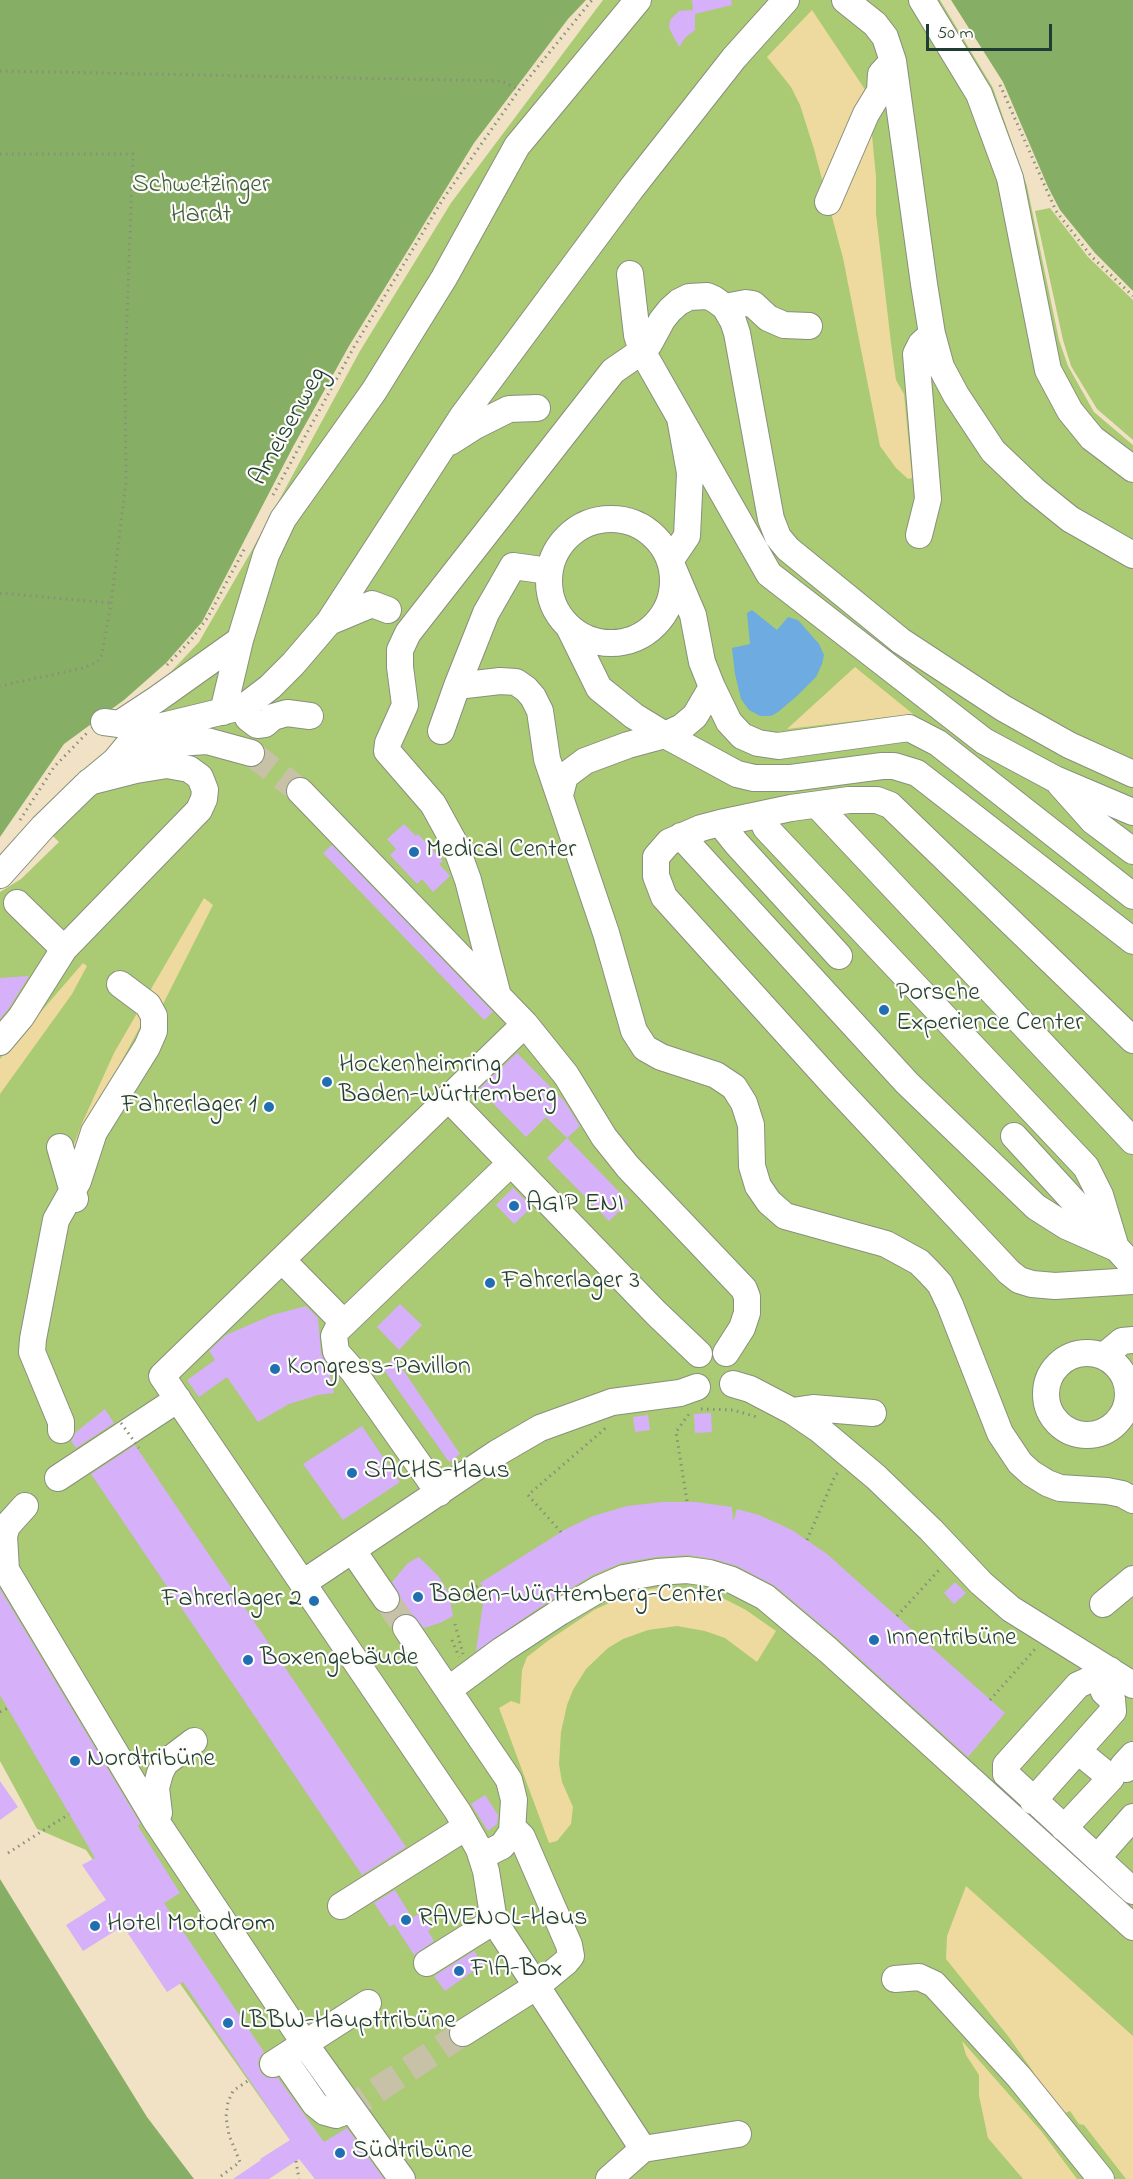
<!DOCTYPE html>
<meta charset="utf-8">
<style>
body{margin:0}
#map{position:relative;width:1133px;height:2179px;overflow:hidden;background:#f1e2c5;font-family:"Indie Flower",sans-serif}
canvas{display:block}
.scale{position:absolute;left:926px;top:24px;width:126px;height:27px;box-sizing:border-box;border:3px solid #1f3d34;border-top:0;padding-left:8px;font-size:18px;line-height:21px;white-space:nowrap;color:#1f3d34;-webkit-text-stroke:4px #fdfcf7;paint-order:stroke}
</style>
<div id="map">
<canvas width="1133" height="2179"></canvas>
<div class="scale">50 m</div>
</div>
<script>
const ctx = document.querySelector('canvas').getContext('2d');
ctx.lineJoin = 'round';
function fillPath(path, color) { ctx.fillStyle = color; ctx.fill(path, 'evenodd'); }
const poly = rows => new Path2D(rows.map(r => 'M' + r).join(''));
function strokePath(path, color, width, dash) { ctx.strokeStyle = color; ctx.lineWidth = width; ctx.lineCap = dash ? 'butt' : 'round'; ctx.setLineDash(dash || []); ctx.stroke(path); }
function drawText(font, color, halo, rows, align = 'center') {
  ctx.font = font + ' "Indie Flower",sans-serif'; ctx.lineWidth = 4.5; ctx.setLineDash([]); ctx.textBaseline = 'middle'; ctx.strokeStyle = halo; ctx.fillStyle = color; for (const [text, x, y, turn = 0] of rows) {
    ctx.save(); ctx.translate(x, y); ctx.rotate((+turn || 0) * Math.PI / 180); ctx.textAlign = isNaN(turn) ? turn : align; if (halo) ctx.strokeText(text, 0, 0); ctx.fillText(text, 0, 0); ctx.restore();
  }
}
fillPath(poly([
 [603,0,940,0,993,88,1027,186,1059,340,1068,366,1094,412,1133,445,1133,2179,315,2179,290,2140,86,1850,37,1829,0,1761,0,892,21,879,59,842,33,817,142,721,153,691,199,642,252,550,360,351,451,203],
 [1050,208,1088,257,1133,300,1133,440,1097,409,1071,366,1063,340,1035,211]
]), '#aaca73');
fillPath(poly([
 [0,0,586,0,568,19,474,143,349,346,294,445,202,622,166,663,124,700,64,744,0,837],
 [951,0,1133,0,1133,291,1095,253,1060,210,1048,187,1003,82],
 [0,1879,147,2117,194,2179,0,2179]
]), '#87ae65');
fillPath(poly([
 [812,10,868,94,876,177,876,214,891,343,896,380,904,394,912,478,908,479,896,468,880,446,843,258,814,149,800,105,791,87,767,57],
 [855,667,913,714,787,729],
 [204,898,213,905,158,1014,151,989],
 [83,963,87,966,72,994,0,1094,0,1059],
 [140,1008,147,1014,108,1086,74,1169,73,1147,83,1121,114,1053],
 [663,1587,711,1592,746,1610,776,1631,757,1662,725,1638,705,1631,677,1626,648,1630,623,1639,608,1648,586,1669,573,1690,567,1705,561,1732,559,1764,562,1782,573,1807,571,1824,557,1841,549,1843,499,1708,511,1701,520,1704,522,1670,527,1657,549,1640,594,1610,631,1593],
 [966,1886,1133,2036,1133,2179,1126,2179,1084,2125,1079,2124,1070,2111,1058,2116,1032,2070,1008,2036,946,1959,947,1936],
 [962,2041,1042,2132,1077,2179,1023,2179,988,2138,979,2096,979,2075,966,2055]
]), '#eeda9e');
fillPath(poly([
 [752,610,777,630,788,617,798,620,819,644,824,655,822,664,816,677,798,695,778,712,771,716,760,716,749,710,741,699,735,674,732,648,750,644,747,613]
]), '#6dabe0');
fillPath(poly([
 [692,0,731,0,732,5,695,14,695,30,685,38,679,47,669,28,670,20,679,11,693,10],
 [404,824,416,836,418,834,443,861,439,864,450,876,433,892,422,879,417,884,390,855,396,849,387,839],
 [332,845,493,1012,484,1020,323,853],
 [29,976,9,1008,0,1019,0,978],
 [517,1053,564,1101,580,1126,567,1138,546,1117,526,1137,479,1089],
 [567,1138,629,1202,609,1221,547,1158],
 [513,1188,532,1207,514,1224,496,1205],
 [400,1304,422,1325,399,1350,377,1327],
 [306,1306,318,1318,321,1354,328,1366,334,1393,318,1395,289,1404,258,1422,227,1377,199,1397,187,1380,215,1360,209,1351,226,1335,272,1315],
 [395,1358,460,1454,449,1462,382,1367],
 [105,1409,114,1423,76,1448,71,1441,76,1432],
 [711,1413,712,1432,695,1433,694,1414],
 [648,1415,650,1430,635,1432,633,1417],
 [362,1426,400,1482,343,1520,303,1464],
 [135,1445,406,1847,362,1875,91,1474],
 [662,1502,696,1502,732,1507,733,1522,737,1509,759,1515,792,1530,827,1554,1005,1713,968,1757,838,1639,775,1586,737,1566,713,1559,689,1555,656,1557,621,1563,593,1575,552,1599,476,1651,485,1590,480,1583,566,1529,593,1516,627,1506],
 [419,1557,439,1577,449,1594,453,1616,440,1623,424,1628,413,1615,404,1613,397,1616,392,1624,385,1621,385,1614,395,1611,399,1606,401,1598,392,1582,408,1563],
 [955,1582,966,1593,954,1604,944,1593],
 [0,1589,140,1823,138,1826,180,1893,164,1903,264,2052,259,2058,258,2064,261,2073,267,2078,278,2078,324,2142,347,2128,384,2179,315,2179,299,2159,269,2179,233,2179,261,2160,260,2159,290,2140,183,1982,167,1992,123,1926,83,1951,66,1925,106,1900,82,1865,95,1858,0,1695],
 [0,1781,18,1807,0,1820],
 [485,1795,498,1815,497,1824,488,1831,471,1804],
 [395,1890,412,1918,421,1912,432,1928,428,1931,434,1941,414,1955,394,1924,390,1927,374,1903],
 [474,1951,483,1964,445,1991,434,1976]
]), '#d6b1f9');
strokePath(poly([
 [251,753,300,791],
 [386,1599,406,1628],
 [344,2112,463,2033]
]), '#c7c1a8', 26, [26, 13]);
const minor = poly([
 [845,0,875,24,885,37,893,61,924,284,932,334,941,367,956,395,993,451,1034,490,1070,519,1133,555],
 [922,0,979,94,1010,178,1048,370,1070,411,1092,438,1133,469],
 [828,202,866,114,880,91,881,74,892,62],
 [630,274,637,335,642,351,769,574,984,741,1055,779,1133,812],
 [725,307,746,303,753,304,768,318,784,325,809,326],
 [680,418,690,473,687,536,670,561,693,615,702,662,712,687,729,722,742,736,758,743,778,746,909,728,938,743,1133,896],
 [450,442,475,426,509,409,537,408],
 '549 581a62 62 0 1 1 124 0a62 62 0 1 1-124 0Z',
 [919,535,928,499,916,354,921,344,932,334],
 [329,622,372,604,388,610],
 [569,627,599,688,634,716,665,735,737,774,754,778,791,778,882,766,894,766,917,773,1133,941],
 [457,686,486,613,513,566,549,571],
 [245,706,248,718,257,725,265,724,273,717,287,713,310,716],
 [223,712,240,640,266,555,283,519,374,391,444,278,517,146,638,0],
 [104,722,119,724,157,699,240,640],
 [441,731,457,686,500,681,516,682,526,689,533,697,540,711,547,759,606,933,634,1031,645,1048,661,1057,716,1075,734,1087,744,1103,751,1125,752,1166,758,1186,769,1202,785,1216,886,1244,919,1262,929,1272,940,1284,950,1305,1000,1433,1020,1463,1031,1473,1047,1483,1060,1488,1107,1491,1122,1494,1133,1500],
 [115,761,130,743,154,728,245,706,270,687,293,664,329,622,462,417,631,189,734,58,786,0],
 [1060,784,1093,821,1133,851],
 [300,791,525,1024,162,1376,458,1812,479,1849,486,1871,494,1921,427,1963],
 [560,795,565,776,585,761,628,745,665,735,682,727,695,716,712,687],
 [817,805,1133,1141],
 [760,815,766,828,1086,1167,1100,1195,1116,1248],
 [720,823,736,843,839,956],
 [681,836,907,1083,1036,1207,1066,1226,1116,1248],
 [0,875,43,827,85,786,115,761,162,744,207,741,251,753],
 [64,949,199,810,204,799,205,790,200,777,189,769,167,765,136,770,89,782],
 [498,996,468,880,455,844,433,804,387,751,388,743,405,705,400,667,400,650,408,633,613,371,642,351,649,344,662,320,670,310,679,302,689,297,707,296,714,299,725,307,733,321,737,333,771,519,778,537,788,549,901,641,1003,708,1069,745,1133,774],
 [525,1024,566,1075,604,1137,628,1167,744,1289,747,1297,747,1313,742,1328,726,1353],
 [1133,1040,890,805,877,800,849,800,791,808,720,823,701,828,669,842,656,857,656,876,664,897,834,1085,1009,1272,1019,1280,1032,1284,1055,1286,1133,1281],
 [0,1042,21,1017,64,949,17,903],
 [448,1098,656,1313,699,1354],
 [1014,1136,1133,1266],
 [60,1147,75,1199],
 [282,1260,344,1323],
 '1046 1394a41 41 0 1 1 82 0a41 41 0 1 1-82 0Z',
 [1104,1356,1122,1341,1133,1340],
 [733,1384,750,1389,792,1411,820,1430,876,1477,931,1530,981,1583,1011,1609,1133,1685],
 [792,1411,813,1408,873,1413],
 [61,1430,61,1422,32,1352,33,1339,56,1220,78,1181,94,1132,147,1047,154,1031,154,1016,148,1005,120,984],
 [58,1478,178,1399],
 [439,1493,353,1371,336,1352,334,1336,337,1330,511,1163],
 [353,1551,386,1599],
 [0,1560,156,1821,305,2044,402,2179],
 [6,1570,4,1536,7,1526,25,1506],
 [303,1583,497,1453,540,1428,612,1402,680,1393,697,1387],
 [1103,1604,1133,1579],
 [406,1628,509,1780,514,1800,512,1832,502,1846,482,1856],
 [1110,1670,1100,1680,1089,1680,1078,1685,1006,1765,1006,1774,1133,1891],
 [448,1690,502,1650,560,1612,599,1589,624,1578,657,1572,687,1570,709,1573,732,1580,765,1597,828,1650,1133,1927],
 [1126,1769,1123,1766,1133,1755],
 [1033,1801,1113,1711,1112,1699,1104,1692,1100,1680],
 [156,1821,159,1813,156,1788,160,1773,165,1763,194,1741],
 [1064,1828,1111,1778,1078,1751],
 [1097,1858,1133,1817],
 [341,1906,466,1827],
 [494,1921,643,2149],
 [895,1979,919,1977,934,1984,1019,2077,1101,2179],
 [463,2033,537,1986,566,1962,571,1956,569,1945,522,1837,513,1828],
 [283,2058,315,2104,325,2112,336,2115,344,2112],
 [273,2064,368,2003],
 [609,2179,643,2149,738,2134]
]);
strokePath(minor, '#88907c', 28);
strokePath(poly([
 [0,71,502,81,519,90],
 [1000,85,1056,211,1091,256,1133,296],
 [0,154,133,154,125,371,126,482,111,603,102,655,97,662,83,668,0,686],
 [273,495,354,347,443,199,519,90,592,0],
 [0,593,111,603],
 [167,665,191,640,208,617,246,546],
 [20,820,54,767,87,733],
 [701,1409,733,1410,757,1417],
 [687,1501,676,1432,688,1415,688,1411],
 [561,1532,528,1495,608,1426],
 [807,1540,835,1476,839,1471],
 [453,1593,482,1585],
 [897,1616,939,1570],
 [455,1624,463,1654],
 [452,1640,459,1657],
 [990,1700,1036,1648],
 [0,1712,8,1708],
 [8,1853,69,1814],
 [296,2161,299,2179],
 [221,2176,240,2162,229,2135,226,2117,228,2102,233,2091,249,2080]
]), '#88907c', 3, [1.5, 4.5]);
strokePath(minor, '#fff', 26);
strokePath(poly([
 [121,1423,139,1448]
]), '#88907c', 3, [1.5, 4.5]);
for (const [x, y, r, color] of [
 [414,852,6,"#1f6fb2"],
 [884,1010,6,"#1f6fb2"],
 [327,1082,6,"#1f6fb2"],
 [269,1107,6,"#1f6fb2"],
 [514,1206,6,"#1f6fb2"],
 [490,1283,6,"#1f6fb2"],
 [275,1369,6,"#1f6fb2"],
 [352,1473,6,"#1f6fb2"],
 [418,1597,6,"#1f6fb2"],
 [314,1601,6,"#1f6fb2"],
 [874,1640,6,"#1f6fb2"],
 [248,1660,6,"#1f6fb2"],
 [75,1761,6,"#1f6fb2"],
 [406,1920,6,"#1f6fb2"],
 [95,1926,6,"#1f6fb2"],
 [459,1971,6,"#1f6fb2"],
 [228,2023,6,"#1f6fb2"],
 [340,2153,6,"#1f6fb2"]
]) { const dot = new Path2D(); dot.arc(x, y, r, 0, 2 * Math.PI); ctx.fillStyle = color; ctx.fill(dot); strokePath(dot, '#fdfcf7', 2); }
drawText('26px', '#426044', '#fdfcf7', [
 ["Schwetzinger",201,187],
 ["Hardt",201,217]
]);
drawText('26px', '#1f3d34', '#fdfcf7', [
 ["Ameisenweg",290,427,-61]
]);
drawText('26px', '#1f3d34', '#fdfcf7', [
 ["Medical Center",426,852],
 ["Porsche",896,995],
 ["Experience Center",896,1025],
 ["Hockenheimring",339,1067],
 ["Baden-Württemberg",339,1097],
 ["Fahrerlager 1",257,1107,"right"],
 ["AGIP ENI",526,1206],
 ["Fahrerlager 3",502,1283],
 ["Kongress-Pavillon",287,1369],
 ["SACHS-Haus",364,1473],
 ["Baden-Württemberg-Center",430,1597],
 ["Fahrerlager 2",302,1601,"right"],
 ["Innentribüne",886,1640],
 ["Boxengebäude",260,1660],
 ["Nordtribüne",87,1761],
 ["RAVENOL-Haus",418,1920],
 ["Hotel Motodrom",107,1926],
 ["FIA-Box",471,1971],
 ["LBBW-Haupttribüne",240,2023],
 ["Südtribüne",352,2153]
], 'left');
</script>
